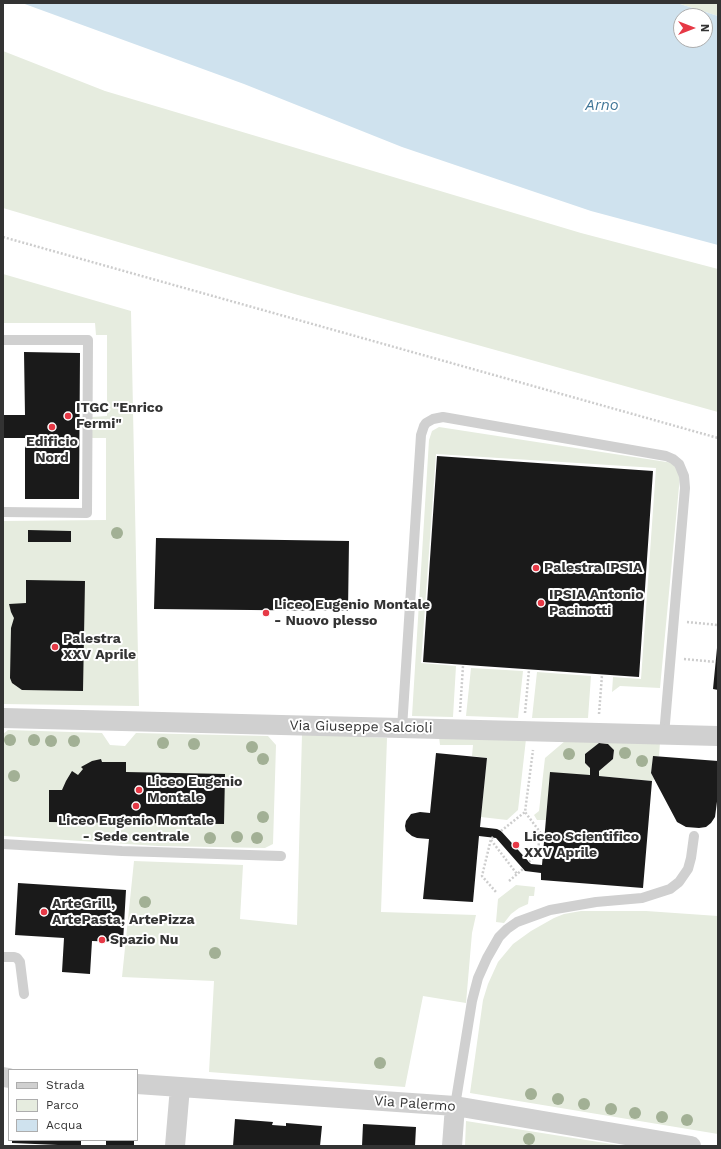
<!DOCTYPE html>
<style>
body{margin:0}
#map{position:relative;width:721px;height:1149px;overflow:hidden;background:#fff;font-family:"Work Sans",sans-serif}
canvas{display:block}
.frame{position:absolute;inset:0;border:4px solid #333;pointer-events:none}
.legend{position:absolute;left:8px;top:1069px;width:130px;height:72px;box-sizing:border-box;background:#fff;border:1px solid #adadad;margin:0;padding:5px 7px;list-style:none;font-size:12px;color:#333}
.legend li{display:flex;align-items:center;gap:8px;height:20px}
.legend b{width:20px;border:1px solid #adadad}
.north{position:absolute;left:673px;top:8px;width:40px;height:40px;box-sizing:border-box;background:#fff;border:1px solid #adadad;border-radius:50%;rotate:90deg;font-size:11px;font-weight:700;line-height:16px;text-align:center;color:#333}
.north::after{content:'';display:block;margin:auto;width:14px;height:18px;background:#e63946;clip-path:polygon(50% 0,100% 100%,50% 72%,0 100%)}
</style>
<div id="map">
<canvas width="721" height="1149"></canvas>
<div class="frame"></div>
<ul class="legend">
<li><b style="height:5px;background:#d0d0d0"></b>Strada</li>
<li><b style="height:11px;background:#e6ecdf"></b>Parco</li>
<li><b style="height:11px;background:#cfe2ee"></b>Acqua</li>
</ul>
<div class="north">N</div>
</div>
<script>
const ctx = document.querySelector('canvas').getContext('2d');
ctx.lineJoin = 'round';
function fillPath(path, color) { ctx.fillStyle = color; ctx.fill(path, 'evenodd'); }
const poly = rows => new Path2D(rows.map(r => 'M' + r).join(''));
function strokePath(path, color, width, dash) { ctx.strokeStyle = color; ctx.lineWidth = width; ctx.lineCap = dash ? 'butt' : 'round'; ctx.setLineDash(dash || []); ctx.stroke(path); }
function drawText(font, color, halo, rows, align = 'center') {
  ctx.font = font + ' "Work Sans",sans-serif'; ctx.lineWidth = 4; ctx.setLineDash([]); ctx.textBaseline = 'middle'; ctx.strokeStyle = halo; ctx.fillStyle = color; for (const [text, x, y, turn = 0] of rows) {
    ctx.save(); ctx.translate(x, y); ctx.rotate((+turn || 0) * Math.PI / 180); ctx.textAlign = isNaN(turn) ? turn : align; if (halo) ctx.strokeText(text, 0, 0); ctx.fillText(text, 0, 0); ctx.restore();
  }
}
fillPath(poly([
 [677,3,718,3,718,16],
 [3,51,105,91,581,233,718,269,718,412,298,295,3,208],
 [3,274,131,311,139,706,3,704,3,521,106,520,106,438,92,438,92,417,107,416,107,335,96,335,95,323,3,323],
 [439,427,673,463,680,476,660,688,620,686,612,692,613,677,641,679,656,468,436,454,421,663,456,666,453,717,412,716,429,440,432,431],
 [471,668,523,671,518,718,466,716],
 [537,672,591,676,588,718,532,718],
 [8,730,102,733,110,745,125,746,136,733,268,736,276,745,273,844,265,848,158,846,4,836,3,834,3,734],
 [302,734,387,738,381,912,476,915,472,933,466,1003,423,996,405,1087,209,1072,214,981,122,977,134,861,243,865,240,919,297,925],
 [439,737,526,739,518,810,507,820,481,817,487,758,472,756,473,745,440,745],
 [565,741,660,742,659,756,653,757,651,773,654,779,652,781,599,776,599,771,613,759,614,750,608,744,599,743,585,754,585,763,590,768,590,775,546,820,537,820,534,815,539,811,545,758],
 [516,885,535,887,534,896,529,896,528,904,519,908,511,914,504,923,496,922,498,899],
 [581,911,646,911,718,916,718,1134,470,1093,483,1000,488,984,498,962,513,944,531,931,554,918,564,914],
 [466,1121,624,1146,465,1146]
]), '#e6ecdf');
fillPath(poly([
 [22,3,677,3,718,16,718,245,591,211,402,147,244,84],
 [681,16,705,16,705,40,681,40]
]), '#cfe2ee');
fillPath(poly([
 [24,352,80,353,79,499,25,499,25,438,3,438,3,415,25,415],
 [437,456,653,471,639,677,423,662],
 [28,530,71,531,71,542,28,542],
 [156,538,349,541,348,611,154,609],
 [26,580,85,581,83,691,22,690,12,683,10,678,11,628,14,618,11,612,9,604,26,603],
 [717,648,718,648,718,690,713,689],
 [599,743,608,744,614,750,613,759,599,771,599,776,652,781,643,888,541,880,541,873,525,871,496,838,479,836,473,902,423,899,429,839,417,838,412,836,406,831,405,826,406,821,411,814,420,812,430,813,436,753,487,758,480,827,497,829,501,831,529,862,531,864,542,865,550,772,590,775,590,768,585,763,585,754],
 [653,756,718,761,718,794,715,817,711,823,706,827,699,828,686,827,677,822,651,773],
 [101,759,102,762,126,762,126,772,225,774,224,824,49,822,49,790,62,790,66,781,72,771,78,775,83,769,81,767,92,761],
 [18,883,126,890,123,942,92,941,90,974,62,972,64,938,15,935],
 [235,1119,273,1122,272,1125,286,1126,286,1123,322,1126,320,1146,233,1146],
 [363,1124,416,1127,415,1146,362,1146],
 [12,1140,81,1140,81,1146,12,1143],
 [106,1140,134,1140,134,1146,106,1146]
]), '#1a1a1a');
strokePath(poly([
 [3,237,718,438],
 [687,622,718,625],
 [684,659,716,662],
 [460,712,463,666],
 [525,713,529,670],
 [599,714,602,675],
 [501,831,525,812],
 [493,837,491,839,482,876,496,892],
 [491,840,517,874],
 [529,862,538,852,540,832,525,812,533,750],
 [509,881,523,869]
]), '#cdcdcd', 2.5, [2, 2]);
strokePath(poly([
 [3,340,88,340,87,513,3,512],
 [402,728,421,435,424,426,426,423,433,419,443,417,666,456,673,459,679,464,684,476,685,488,664,735],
 [3,844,122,851,281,856],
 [3,957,14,957,17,958,20,962,24,994],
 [455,1106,472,1001,478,978,487,958,499,937,507,929,517,922,550,910,596,902,642,898,670,889,679,882,688,869,691,858,694,836]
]), '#d0d0d0', 10);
strokePath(poly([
 [3,718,718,736],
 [3,1077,9,1078],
 [137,1084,455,1106,691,1146],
 [175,1146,180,1087],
 [452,1146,455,1106]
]), '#d0d0d0', 20);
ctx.fillStyle = '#a2b095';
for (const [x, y] of [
 [117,533],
 [10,740],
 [34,740],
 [51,741],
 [74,741],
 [163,743],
 [194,744],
 [252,747],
 [625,753],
 [569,754],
 [263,759],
 [642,761],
 [14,776],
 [263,817],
 [237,837],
 [210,838],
 [257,838],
 [145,902],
 [215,953],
 [380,1063],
 [531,1094],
 [558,1099],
 [584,1104],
 [611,1109],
 [635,1113],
 [662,1117],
 [687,1120],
 [529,1139]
]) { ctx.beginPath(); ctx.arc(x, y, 6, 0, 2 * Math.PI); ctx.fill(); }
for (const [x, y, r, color] of [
 [68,416,4,"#e63946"],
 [52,427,4,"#e63946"],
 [536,568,4,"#e63946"],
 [541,603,4,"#e63946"],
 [266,613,4,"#e63946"],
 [55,647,4,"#e63946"],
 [139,790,4,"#e63946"],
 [136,806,4,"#e63946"],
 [516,845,4,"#e63946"],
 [44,912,4,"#e63946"],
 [102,940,4,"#e63946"]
]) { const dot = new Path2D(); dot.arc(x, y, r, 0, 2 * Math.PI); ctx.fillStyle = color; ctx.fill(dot); strokePath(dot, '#fff', 1.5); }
drawText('bold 14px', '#333', '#fff', [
 ["ITGC \"Enrico",76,408],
 ["Fermi\"",76,424],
 ["Edificio",52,442,"center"],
 ["Nord",52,458,"center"],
 ["Palestra IPSIA",544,568],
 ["IPSIA Antonio",549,595],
 ["Pacinotti",549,611],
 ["Liceo Eugenio Montale",274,605],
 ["- Nuovo plesso",274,621],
 ["Palestra",63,639],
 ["XXV Aprile",63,655],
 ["Liceo Eugenio",147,782],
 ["Montale",147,798],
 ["Liceo Eugenio Montale",136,821,"center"],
 ["- Sede centrale",136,837,"center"],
 ["Liceo Scientifico",524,837],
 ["XXV Aprile",524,853],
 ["ArteGrill,",52,904],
 ["ArtePasta, ArtePizza",52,920],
 ["Spazio Nu",110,940]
], 'left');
drawText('14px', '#333', '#fff', [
 ["Via Giuseppe Salcioli",361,727,1],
 ["Via Palermo",415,1104,4]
]);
drawText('italic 15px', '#3f7597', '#fff', [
 ["Arno",602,106]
]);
</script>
